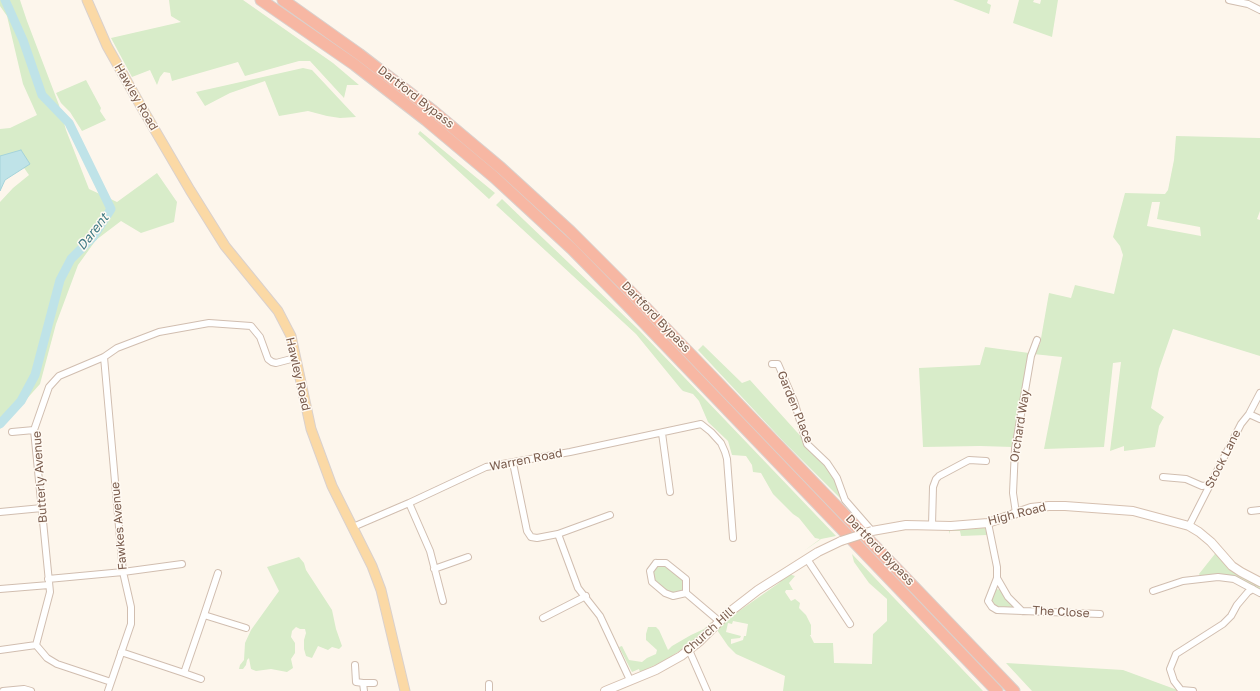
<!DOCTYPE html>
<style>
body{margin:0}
canvas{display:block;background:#fdf6ec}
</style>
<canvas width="1260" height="691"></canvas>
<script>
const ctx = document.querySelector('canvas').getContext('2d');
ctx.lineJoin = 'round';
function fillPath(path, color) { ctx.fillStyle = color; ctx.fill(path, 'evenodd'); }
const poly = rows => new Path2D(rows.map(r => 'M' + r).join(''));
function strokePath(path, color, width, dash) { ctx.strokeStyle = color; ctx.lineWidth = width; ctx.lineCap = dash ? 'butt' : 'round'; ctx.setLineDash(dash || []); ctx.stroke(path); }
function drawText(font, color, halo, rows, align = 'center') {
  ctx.font = font + ' "Golos Text",sans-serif'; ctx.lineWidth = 3; ctx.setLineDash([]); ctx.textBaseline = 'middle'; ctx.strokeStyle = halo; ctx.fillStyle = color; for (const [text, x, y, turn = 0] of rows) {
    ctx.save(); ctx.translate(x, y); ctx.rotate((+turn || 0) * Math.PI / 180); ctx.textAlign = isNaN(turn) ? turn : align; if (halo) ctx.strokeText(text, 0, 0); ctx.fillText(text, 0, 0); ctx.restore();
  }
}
fillPath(poly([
 [0,0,20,0,27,21,59,105,66,130,89,189,117,202,157,173,177,202,174,222,141,233,121,221,96,240,78,265,56,324,40,384,0,429,0,202,13,188,29,175,17,158,0,164,0,129,10,128,37,115,23,84,7,16,0,6],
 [169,0,243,0,333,63,359,85,347,85,344,98,310,61,299,61,245,76,238,62,172,81,170,73,164,72,160,77,157,85,150,70,132,77,111,38,181,22,171,16],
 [953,0,988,0,987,3,991,5,989,14],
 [1019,0,1034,0,1033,2,1040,4,1041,0,1058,0,1052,37,1013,23],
 [303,68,312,70,356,117,340,118,327,116,308,111,279,116,265,81,230,93,205,106,196,92],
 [86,80,101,108,100,111,106,120,82,131,70,112,61,103,56,93],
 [420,131,495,193,489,199,418,134],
 [1176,136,1260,138,1260,211,1257,219,1260,220,1260,356,1173,329,1159,369,1151,408,1164,417,1159,426,1155,447,1124,451,1124,446,1110,451,1121,362,1113,363,1104,447,1044,449,1062,357,1033,354,1040,344,1049,293,1071,298,1075,285,1114,294,1123,255,1120,246,1113,237,1125,193,1165,194,1168,190,1174,160],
 [1152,202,1160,202,1157,219,1200,227,1201,236,1147,226],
 [502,199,639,330,836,536,821,539,804,551,820,539,815,538,799,518,793,514,773,494,761,473,753,472,752,465,746,456,732,455,728,441,708,422,699,401,693,394,683,391,681,389,636,334,496,205],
 [703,345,742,383,750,380,805,441,813,454,827,466,832,471,844,502,784,442,698,350],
 [985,347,1029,353,1013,447,980,446,923,447,919,368,980,365],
 [982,528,985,528,987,535,961,536,960,531,950,531,949,534,949,530],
 [1218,550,1232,566,1260,582,1260,592,1235,580,1202,579,1199,574],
 [852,554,962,669,983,691,783,691,785,676,736,654,728,646,717,630,729,618,779,583,781,580,789,574,795,576,789,583,793,590,786,590,785,592,791,601,795,599,800,603,799,608,806,615,811,625,811,635,810,635,814,643,833,643,834,663,872,664,873,634,887,621,887,599,869,583,854,562],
 [733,621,748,624,746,636,744,636,743,640,731,644,731,639,740,638,741,636,726,632,728,623,732,624],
 [299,557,304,563,306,570,332,610,336,629,342,646,339,649,332,647,328,650,318,646,312,658,306,656,304,649,304,640,306,633,305,629,300,629,296,627,292,631,291,637,295,643,295,653,291,659,293,668,287,672,271,669,256,671,251,669,249,658,247,660,246,665,243,669,239,669,240,665,244,660,245,643,251,630,279,591,267,567],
 [658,565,667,565,685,580,685,588,679,593,670,593,653,580,652,573],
 [996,589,1001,590,1012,604,1012,608,998,609,990,602],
 [711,622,708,628,687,646,664,661,640,672,639,669,632,672,619,647,622,646,629,660,642,662,647,658,656,654,657,650,646,640,646,634,648,627,656,627,659,630,668,650,672,646,691,635,704,629],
 [1006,663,1123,670,1180,691,1032,691]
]), '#d8ecc9');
const water = poly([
 [21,150,30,164,5,180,0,191,0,156,21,150]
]);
fillPath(water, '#bfe3e8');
strokePath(water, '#a5d3da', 1);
strokePath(poly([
 [0,424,21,401,35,375,60,280,71,259,93,237,111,209,69,123,42,95,23,40,5,0]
]), '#bfe3e8', 9);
const street = poly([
 [1229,0,1248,4,1260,10],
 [104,357,123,572,131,607,131,624,108,691],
 [772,364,778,364,794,401,807,444,827,463,837,478,845,500,872,531],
 [1249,414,1260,419],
 [12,432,34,430],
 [662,433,670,492],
 [513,463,527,531,531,537,537,538,558,534,610,515],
 [1163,477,1186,479,1202,486,1210,485],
 [409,503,430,551,443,601],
 [1251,511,1260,510],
 [0,512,42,508],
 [1016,513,1013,493,1015,449,1031,356,1037,340],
 [988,523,997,567,997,578,1008,597,1022,611],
 [932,525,933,487,936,479,939,476,969,460,986,461],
 [1189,526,1241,424,1249,414,1260,393],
 [353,527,409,503,486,467,570,452,701,424,711,432,721,443,725,452,727,459,733,538],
 [558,534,578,588,600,616,630,680],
 [807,559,850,624],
 [656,563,666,563,686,579,686,593,673,596,665,593,652,582,650,571,656,563],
 [434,569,468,557],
 [997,578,988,601,992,607,997,610,1100,614],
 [48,579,123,572,182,564],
 [0,589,49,585],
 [1153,591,1183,581,1218,577,1234,579,1260,593],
 [686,593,719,621],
 [204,615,218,573],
 [543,618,586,596],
 [0,650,36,645],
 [689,650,707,691],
 [121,652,184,673,204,615,246,628],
 [355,665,356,682,363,683],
 [184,673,201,679],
 [111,682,57,664,47,658,36,645,50,592,34,430,49,387,59,376,104,357,117,348,159,332,209,323,251,326,260,337,268,359,272,362,276,363,295,358],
 [3,691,24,689,31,691],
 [364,691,363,683,374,683],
 [489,691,489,684],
 [1193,691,1181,690,1174,681,1170,669,1176,654,1223,624,1231,616,1237,605,1248,592,1253,589]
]);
const secondary = poly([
 [872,531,906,525,951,526,988,523,1031,508,1049,506,1065,506,1133,511,1189,526,1199,532,1211,542,1232,566,1241,572,1260,582],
 [605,691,656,670,681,656,700,641,727,614,758,590,818,552,841,541]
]);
const primary = poly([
 [87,0,107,46,142,108,190,190,225,246,278,311,291,336,311,429,332,486,372,566,381,590,405,691]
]);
const highway = poly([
 [261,0,355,65,426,120,494,177,572,249,627,305,997,691],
 [283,0,359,54,433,111,501,168,570,231,621,282,1014,691]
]);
strokePath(street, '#d1beb0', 8);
strokePath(secondary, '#d6c0b0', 10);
strokePath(primary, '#dad1cd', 11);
strokePath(highway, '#dad1cd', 13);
strokePath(street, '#fff', 6);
strokePath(secondary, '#fff', 8);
strokePath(primary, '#fbd9a5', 9);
strokePath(highway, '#f7b7a3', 11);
const secondaryBridge = poly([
 [841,541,872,531]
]);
strokePath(secondaryBridge, '#d6c0b0', 10, []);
strokePath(secondaryBridge, '#fff', 8);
drawText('12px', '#7a5c4d', '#fffaf3', [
 ["Hawley Road",136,97,60],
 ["Dartford Bypass",416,97,38],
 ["Dartford Bypass",656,317,46],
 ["Hawley Road",298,374,77],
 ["Garden Place",795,407,68],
 ["Orchard Way",1020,426,-81],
 ["Stock Lane",1223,459,-63],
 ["Warren Road",526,460,-11],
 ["Butterly Avenue",40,477,-94],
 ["High Road",1017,514,-14],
 ["Fawkes Avenue",119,526,-95],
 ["Dartford Bypass",880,550,46],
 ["The Close",1061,612,3],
 ["Church Hill",709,631,-42]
]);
drawText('italic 13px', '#437c86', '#fffaf3', [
 ["Darent",93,232,-52]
]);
</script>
